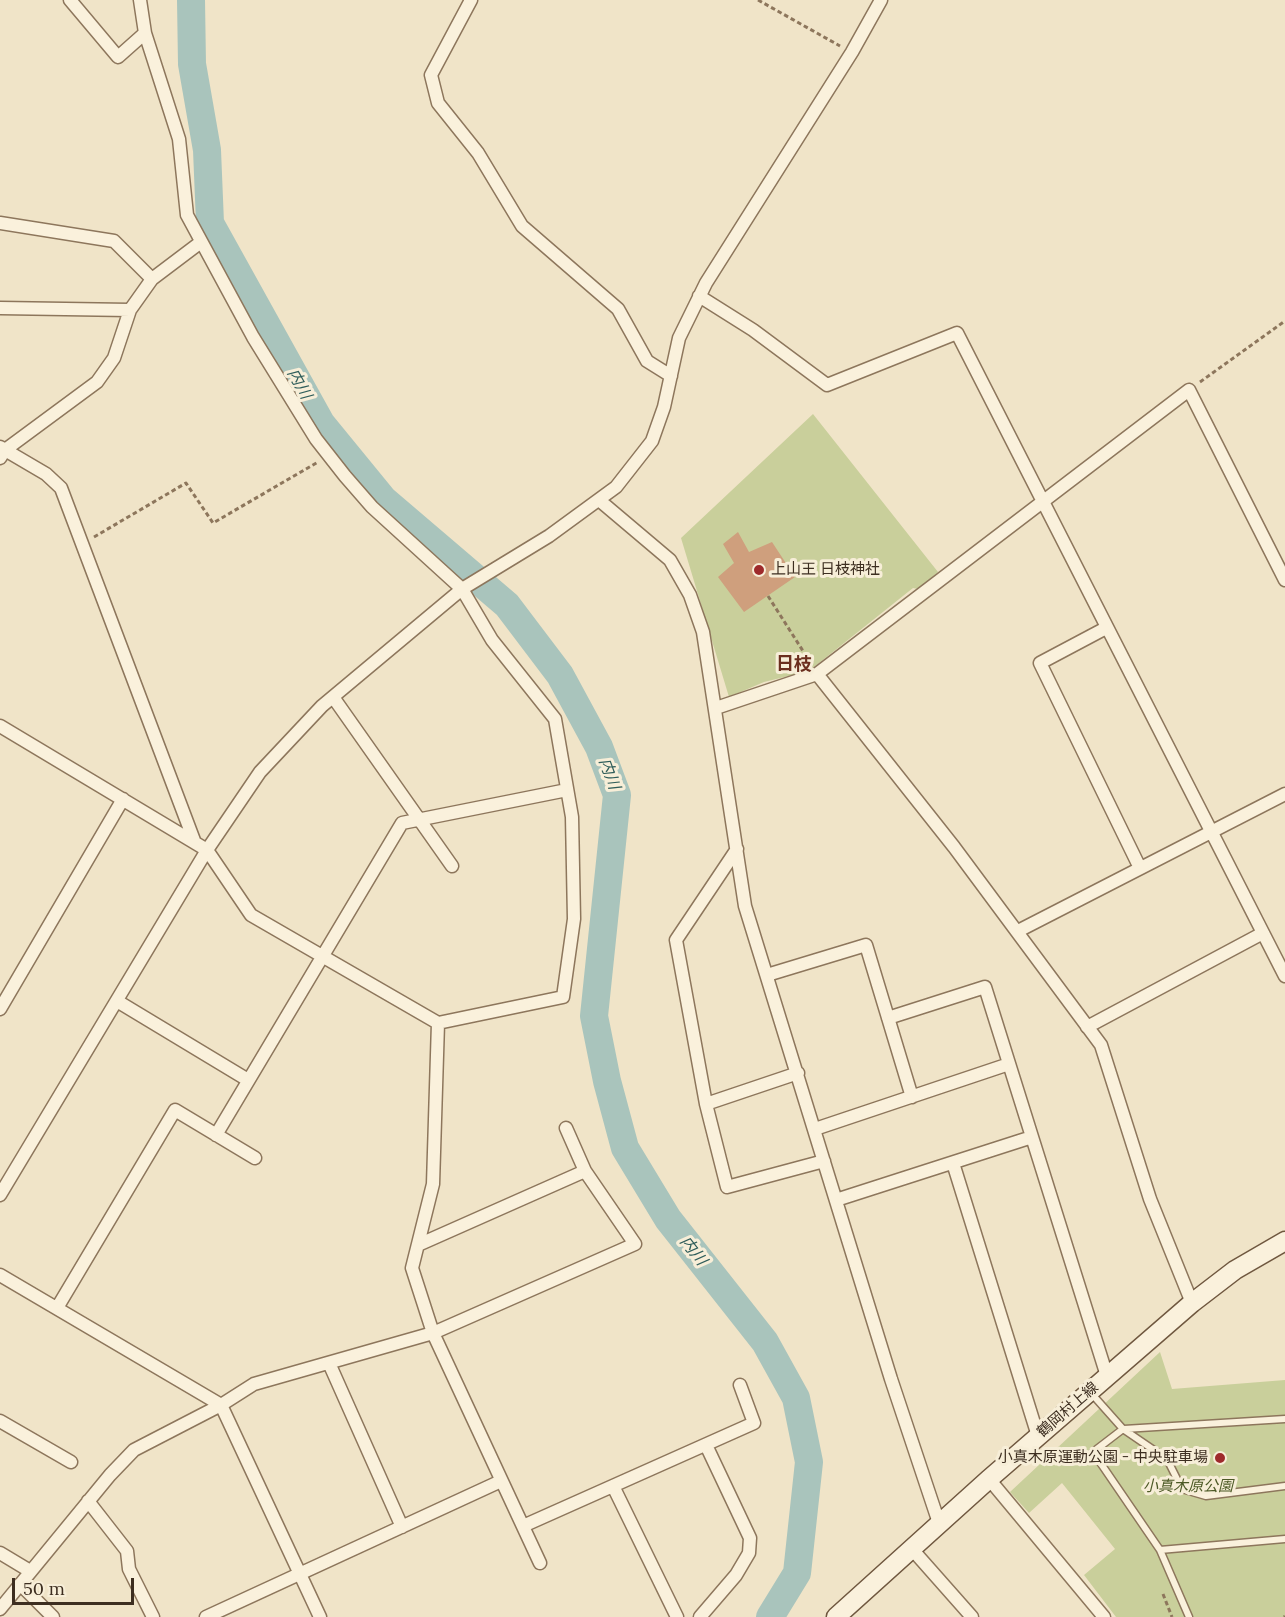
<!DOCTYPE html>
<meta charset="utf-8">
<style>
body{margin:0}
#map{position:relative;width:1285px;height:1617px;overflow:hidden;background:#f0e4c8;font-family:Lora,serif}
canvas{display:block}
.scale{position:absolute;left:12px;top:1578px;width:122px;height:27px;box-sizing:border-box;border:3px solid #3d2e20;border-top:0;padding-left:8px;font-size:18px;line-height:21px;white-space:nowrap;color:#3d2e20;-webkit-text-stroke:4px #f7eed8;paint-order:stroke}
</style>
<div id="map">
<canvas width="1285" height="1617"></canvas>
<div class="scale">50 m</div>
</div>
<script>
const ctx = document.querySelector('canvas').getContext('2d');
ctx.lineJoin = 'round';
function fillPath(path, color) { ctx.fillStyle = color; ctx.fill(path, 'evenodd'); }
const poly = rows => new Path2D(rows.map(r => 'M' + r).join(''));
function strokePath(path, color, width, dash) { ctx.strokeStyle = color; ctx.lineWidth = width; ctx.lineCap = dash ? 'butt' : 'round'; ctx.setLineDash(dash || []); ctx.stroke(path); }
function drawText(font, color, halo, rows, align = 'center') {
  ctx.font = font + ' Lora,"Noto Sans JP",serif'; ctx.lineWidth = 6; ctx.setLineDash([]); ctx.textBaseline = 'middle'; ctx.strokeStyle = halo; ctx.fillStyle = color; for (const [text, x, y, turn = 0] of rows) {
    ctx.save(); ctx.translate(x, y); ctx.rotate((+turn || 0) * Math.PI / 180); ctx.textAlign = isNaN(turn) ? turn : align; if (halo) ctx.strokeText(text, 0, 0); ctx.fillText(text, 0, 0); ctx.restore();
  }
}
fillPath(poly([
 [813,414,938,572,918,589,913,588,809,671,764,682,729,697,681,538],
 [1160,1352,1172,1389,1285,1380,1285,1617,1116,1617,1084,1575,1115,1549,1062,1483,1029,1513,1010,1492]
]), '#c9cf9b');
strokePath(poly([
 [191,0,192,64,207,150,210,223,321,423,384,500,507,605,560,675,599,747,617,795,594,1016,607,1081,625,1148,668,1219,765,1342,796,1398,809,1462,797,1573,770,1617]
]), '#a9c4bc', 28);
fillPath(poly([
 [738,532,749,552,772,542,795,577,744,612,718,577,734,563,723,544]
]), '#cf9f7d');
const lane = poly([
 [1091,1393,1123,1429,1093,1452,1160,1550,1189,1617],
 [1123,1429,1167,1459,1182,1489,1206,1496,1285,1486],
 [1124,1429,1285,1419],
 [1160,1550,1285,1539]
]);
const street = poly([
 [70,0,118,57,145,33],
 [471,0,431,75,438,103,478,153,522,226,618,309,647,361,671,376],
 [0,223,114,241,152,279],
 [699,296,753,330,827,385,957,333,1285,976],
 [0,308,130,310],
 [0,447,46,474,61,488,195,843],
 [0,458,5,450,97,382,114,358,130,310,152,279,201,242],
 [599,500,670,560,690,595,703,632,745,906,891,1379,939,1523],
 [1106,628,1040,663,1140,868],
 [817,674,954,847,1101,1045,1150,1199,1192,1303],
 [333,697,452,866],
 [716,708,817,674,1189,390,1285,580],
 [0,726,207,850,251,915,438,1023,563,997,574,919,572,817,555,719,492,640,462,589,372,507,345,476,316,439,253,337,187,215,179,139,145,33,140,0],
 [737,849,676,940,706,1104,727,1187,824,1161],
 [1018,931,1285,794],
 [767,975,866,945,912,1097],
 [117,1001,248,1080],
 [0,1009,123,799],
 [888,1018,985,987,1107,1376],
 [438,1023,433,1184,412,1268,433,1333,540,1563],
 [1087,1027,1263,933],
 [706,1104,798,1073],
 [815,1129,1009,1064],
 [216,1135,402,823,567,790],
 [953,1163,1038,1436],
 [0,1195,207,850,260,772,322,706,462,589,549,536,616,487,652,441,664,407,679,338,706,283,852,52,881,0],
 [836,1200,1032,1137],
 [418,1245,585,1171],
 [0,1275,221,1405,320,1617],
 [57,1308,175,1110,255,1158],
 [329,1363,402,1527],
 [0,1421,71,1462],
 [989,1479,1104,1617],
 [613,1486,677,1617],
 [88,1501,127,1551,129,1569,153,1617],
 [523,1526,754,1423,740,1385],
 [911,1548,972,1617],
 [0,1553,30,1571],
 [20,1584,53,1617],
 [0,1609,110,1475,134,1450,221,1405,254,1384,433,1333,635,1244,585,1171,566,1128],
 [206,1617,501,1481],
 [700,1617,736,1575,749,1553,750,1538,706,1445]
]);
const secondary = poly([
 [836,1617,989,1479,1192,1303,1235,1270,1285,1241]
]);
strokePath(lane, '#8d765c', 9);
strokePath(street, '#8d765c', 15);
strokePath(secondary, '#6f573f', 21);
strokePath(poly([
 [758,0,840,46],
 [1200,382,1285,321],
 [94,537,186,483,213,523,318,462],
 [768,596,810,662],
 [1163,1594,1172,1617],
 [1284,1617,1285,1616]
]), '#8d765c', 3, [4.5, 3]);
strokePath(lane, '#faf1dc', 6);
strokePath(street, '#faf1dc', 12);
strokePath(secondary, '#faf1dc', 18);
for (const [x, y, r, color] of [
 [759,570,6,"#9e2a2b"],
 [1220,1458,6,"#9e2a2b"]
]) { const dot = new Path2D(); dot.arc(x, y, r, 0, 2 * Math.PI); ctx.fillStyle = color; ctx.fill(dot); strokePath(dot, '#f7eed8', 2); }
drawText('15px', '#3d2e20', '#f7eed8', [
 ["上山王 日枝神社",771,570],
 ["小真木原運動公園 - 中央駐車場",1208,1458,"right"]
], 'left');
drawText('15px', '#3d2e20', '#f7eed8', [
 ["鶴岡村上線",1068,1410,-41]
]);
drawText('italic 15px', '#4d5a26', '#f7eed8', [
 ["小真木原公園",1188,1487]
]);
drawText('italic 16px', '#2f5d5a', '#f7eed8', [
 ["内川",299,384,61],
 ["内川",609,774,70],
 ["内川",693,1251,52]
]);
drawText('bold 18px', '#6b2e1e', '#f7eed8', [
 ["日枝",794,665]
]);
</script>
